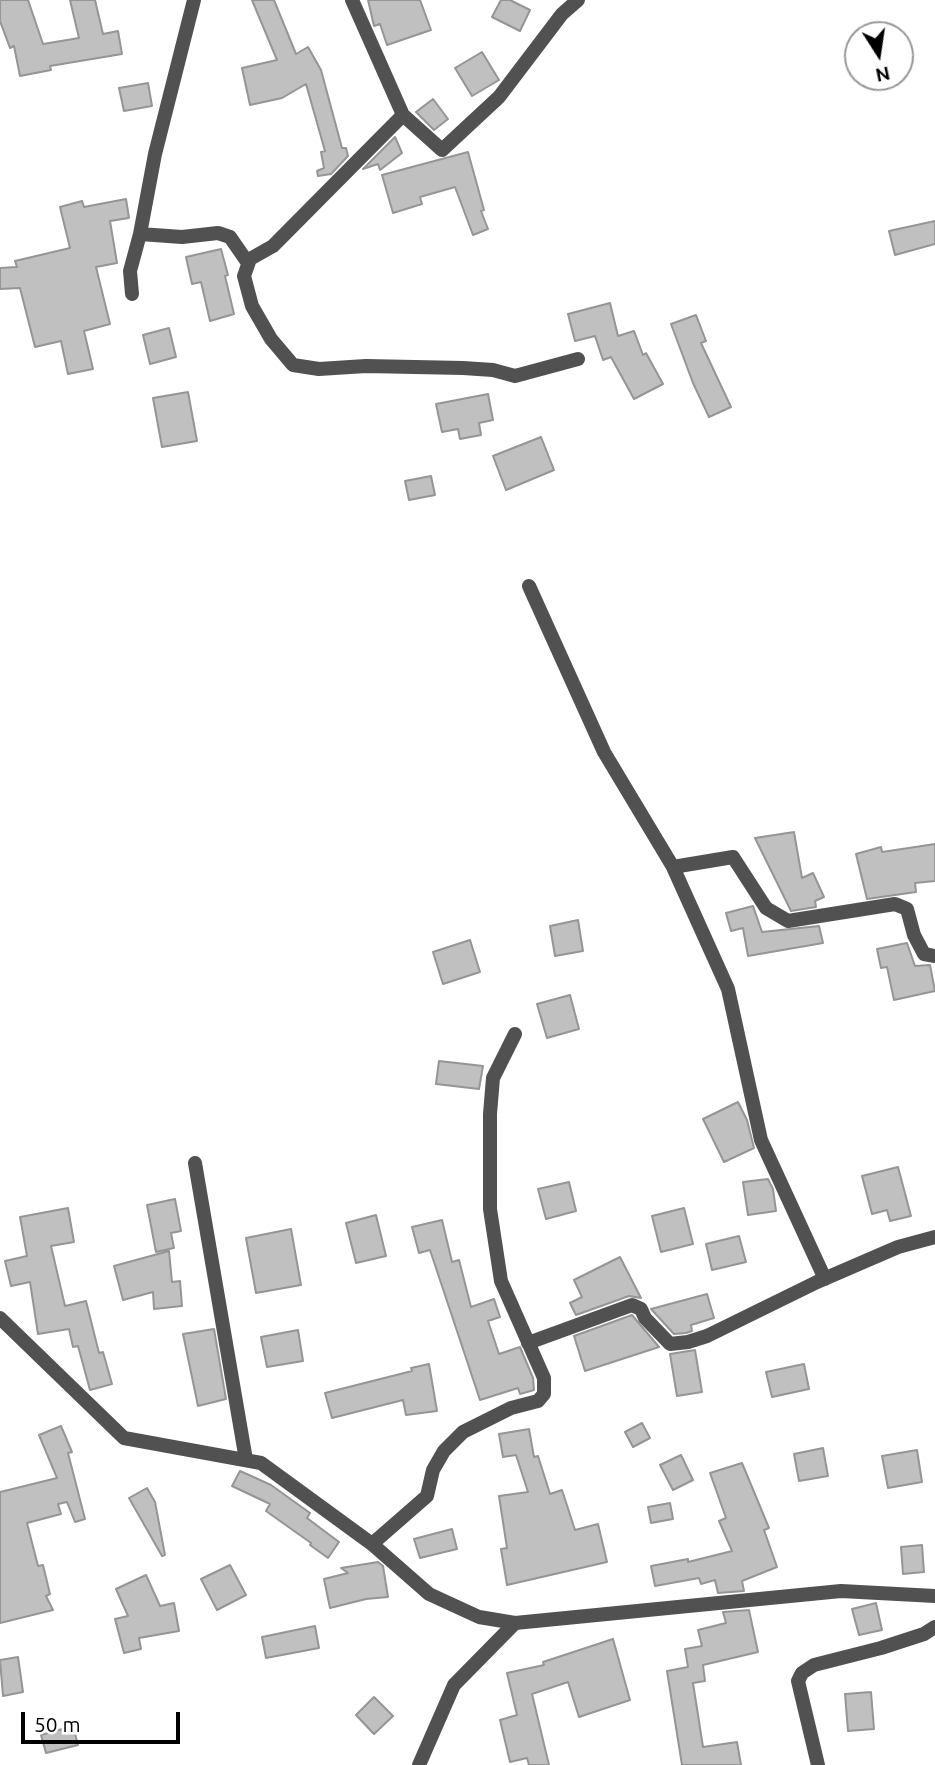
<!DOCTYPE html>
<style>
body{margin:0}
#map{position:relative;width:935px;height:1765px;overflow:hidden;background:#fff;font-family:Ubuntu,sans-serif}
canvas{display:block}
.north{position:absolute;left:844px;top:21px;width:70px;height:70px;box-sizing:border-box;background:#fff;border:2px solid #999;border-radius:50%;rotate:168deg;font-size:19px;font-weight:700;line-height:28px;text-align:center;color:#000}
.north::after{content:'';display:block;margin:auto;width:24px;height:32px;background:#000;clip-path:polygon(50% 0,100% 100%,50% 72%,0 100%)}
.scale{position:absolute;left:21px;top:1712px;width:159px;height:32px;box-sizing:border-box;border:4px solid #000;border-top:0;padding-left:9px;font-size:21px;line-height:24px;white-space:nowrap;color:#000;-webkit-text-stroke:5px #fff;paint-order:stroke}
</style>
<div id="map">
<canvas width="935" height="1765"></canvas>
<div class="north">N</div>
<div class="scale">50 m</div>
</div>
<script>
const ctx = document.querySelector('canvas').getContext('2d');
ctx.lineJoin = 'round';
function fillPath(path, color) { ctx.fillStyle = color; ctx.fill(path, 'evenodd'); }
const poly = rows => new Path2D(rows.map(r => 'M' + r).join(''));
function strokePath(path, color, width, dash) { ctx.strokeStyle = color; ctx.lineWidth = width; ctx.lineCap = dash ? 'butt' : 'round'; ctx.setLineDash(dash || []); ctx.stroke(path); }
const building = poly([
 [0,0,28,0,43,44,79,38,70,0,95,0,103,34,118,31,122,54,50,66,51,70,20,76,14,46,10,48,0,21,0,0],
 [252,0,274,0,296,54,308,47,321,70,342,148,346,148,348,156,331,174,318,176,317,171,324,168,321,152,325,151,306,84,282,98,250,105,242,68,277,60,252,0],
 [368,0,420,0,431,30,387,45,380,24,374,26,368,0],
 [501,0,510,0,530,10,520,31,492,17,501,0],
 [482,52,499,80,472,96,455,68,482,52],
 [148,83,152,106,124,111,119,88,148,83],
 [433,99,448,119,434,130,416,112,433,99],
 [395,137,402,153,380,170,378,164,363,169,395,137],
 [468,152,484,210,481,211,488,229,473,235,455,187,420,197,422,204,393,213,382,175,468,152],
 [126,199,129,218,110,221,117,263,96,267,110,324,84,331,93,369,68,374,61,341,35,347,20,288,0,289,0,268,17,267,15,261,70,248,60,207,82,201,84,207,126,199],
 [935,221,935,244,895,255,889,231,935,221],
 [221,249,228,275,225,276,234,314,210,321,201,282,192,284,186,257,221,249],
 [610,303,618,336,634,331,643,355,646,353,663,384,634,399,611,357,603,360,595,336,575,341,568,314,610,303],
 [696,315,706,341,701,343,731,407,709,417,693,383,671,324,696,315],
 [169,328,176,357,150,364,143,335,169,328],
 [188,392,197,441,162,447,153,398,188,392],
 [488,394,493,420,479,423,481,435,460,439,458,429,442,432,436,404,488,394],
 [541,437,554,470,506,490,493,456,541,437],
 [431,476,435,495,409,500,405,481,431,476],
 [794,832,802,878,813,873,824,897,815,901,816,907,791,911,755,838,794,832],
 [935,844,935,881,915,883,916,892,867,899,856,854,881,847,882,852,935,844],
 [753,906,762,932,819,926,823,943,748,956,743,928,731,931,726,913,753,906],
 [578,920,583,951,555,956,550,926,578,920],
 [470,940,480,972,443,984,433,952,470,940],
 [907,943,915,966,930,965,935,991,894,1000,887,967,881,968,877,949,907,943],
 [570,995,579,1029,547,1038,537,1004,570,995],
 [439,1061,483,1066,479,1089,436,1084,439,1061],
 [738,1102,747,1120,754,1148,724,1162,703,1119,738,1102],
 [898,1167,911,1216,890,1221,887,1210,872,1214,862,1176,898,1167],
 [768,1179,773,1189,776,1211,748,1215,743,1182,768,1179],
 [569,1182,576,1211,546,1219,538,1189,569,1182],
 [175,1199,181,1231,171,1233,174,1248,156,1252,147,1205,175,1199],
 [68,1208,74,1242,51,1246,65,1306,86,1301,99,1353,103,1352,112,1384,90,1390,78,1346,73,1347,69,1329,38,1334,30,1282,11,1286,5,1261,27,1256,20,1217,68,1208],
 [684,1208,693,1244,661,1252,652,1216,684,1208],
 [376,1215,386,1256,356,1263,346,1223,376,1215],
 [442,1220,452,1262,459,1260,471,1307,494,1299,500,1317,488,1321,499,1354,520,1347,533,1378,534,1390,520,1394,518,1388,480,1400,430,1250,419,1253,412,1227,442,1220],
 [291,1229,301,1285,256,1293,246,1238,291,1229],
 [739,1236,746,1262,712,1270,706,1244,739,1236],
 [169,1251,172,1282,180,1281,182,1306,154,1309,153,1292,123,1300,114,1266,169,1251],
 [620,1257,641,1298,629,1296,576,1315,570,1303,582,1297,574,1280,620,1257],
 [707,1294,714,1318,691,1325,692,1331,686,1333,674,1334,651,1309,707,1294],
 [632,1315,659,1347,585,1371,574,1336,632,1315],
 [214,1329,226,1399,198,1406,183,1334,214,1329],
 [298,1330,303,1361,267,1367,261,1337,298,1330],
 [695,1350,702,1392,677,1396,670,1354,695,1350],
 [429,1364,437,1411,406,1415,403,1400,332,1418,325,1393,412,1371,411,1368,429,1364],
 [804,1364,809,1389,772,1397,766,1372,804,1364],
 [642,1423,650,1438,633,1447,625,1432,642,1423],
 [61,1426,72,1452,68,1453,85,1519,75,1522,67,1502,58,1504,61,1514,27,1523,38,1566,43,1565,50,1594,46,1596,53,1610,0,1623,0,1492,57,1478,39,1435,61,1426],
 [529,1429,534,1457,538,1456,550,1494,562,1490,575,1530,598,1524,607,1562,507,1585,501,1549,507,1548,499,1496,528,1492,516,1455,503,1457,499,1434,529,1429],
 [823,1448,828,1476,799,1481,794,1454,823,1448],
 [917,1450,922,1482,888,1488,882,1456,917,1450],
 [681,1455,693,1480,673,1490,660,1465,681,1455],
 [742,1463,769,1528,764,1530,777,1567,742,1581,744,1591,718,1593,715,1580,701,1584,699,1578,655,1586,651,1566,688,1559,688,1562,732,1551,719,1521,726,1518,710,1473,742,1463],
 [240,1471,271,1485,310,1513,307,1518,339,1542,328,1558,310,1545,311,1543,266,1511,270,1504,232,1486,240,1471],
 [147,1488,155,1502,165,1555,162,1556,129,1498,147,1488],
 [670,1503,673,1519,651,1523,648,1507,670,1503],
 [452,1529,457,1549,420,1558,414,1539,452,1529],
 [922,1545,924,1572,903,1574,901,1547,922,1545],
 [378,1562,383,1566,388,1597,366,1599,330,1608,324,1579,348,1573,341,1568,378,1562],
 [230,1565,246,1595,217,1610,201,1579,230,1565],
 [146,1575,160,1606,174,1603,179,1631,139,1638,141,1649,124,1653,115,1619,128,1616,116,1589,146,1575],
 [876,1603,882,1630,859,1635,852,1609,876,1603],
 [749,1610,758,1652,703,1665,705,1681,693,1683,703,1747,737,1742,741,1765,682,1765,667,1671,688,1667,685,1649,702,1646,698,1630,726,1623,723,1612,749,1610],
 [315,1626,319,1648,266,1658,262,1637,315,1626],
 [613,1639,630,1700,579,1717,568,1682,532,1694,549,1765,529,1765,527,1758,510,1762,500,1720,517,1715,507,1673,544,1665,543,1662,613,1639],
 [18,1657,23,1692,3,1696,0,1660,18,1657],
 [871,1692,874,1729,848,1731,845,1694,871,1692],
 [374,1697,393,1716,374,1734,356,1715,374,1697],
 [73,1726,78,1745,46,1753,41,1735,73,1726]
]);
fillPath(building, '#c0c0c0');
strokePath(building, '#959595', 2);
strokePath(poly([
 [352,0,403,115],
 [140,234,182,237,218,233,230,237,248,263],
 [132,294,130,271,140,234,155,154,194,0],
 [578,359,515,376,493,370,463,368,366,366,319,369,293,365,271,339,252,306,244,276,250,259,273,246,403,115,442,150,499,97,562,14,578,0],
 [529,586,604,752,673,867,733,857,766,908,788,921,895,904,907,909,914,935,924,954,935,956],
 [673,867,728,989,761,1140,825,1279],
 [195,1163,246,1460],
 [0,1318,124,1438,261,1463,372,1544,429,1594,479,1617,515,1623],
 [528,1343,632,1305,641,1309,645,1318,670,1344,688,1342,707,1336,817,1282,898,1247,935,1237],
 [372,1544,427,1496,433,1470,444,1451,463,1432,511,1408,538,1401,544,1394,544,1378,501,1281,490,1209,490,1114,493,1078,515,1034],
 [419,1765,454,1685,515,1623,841,1591,935,1596],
 [818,1765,798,1681,802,1673,814,1665,881,1648,924,1634,935,1627]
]), '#515151', 14);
</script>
